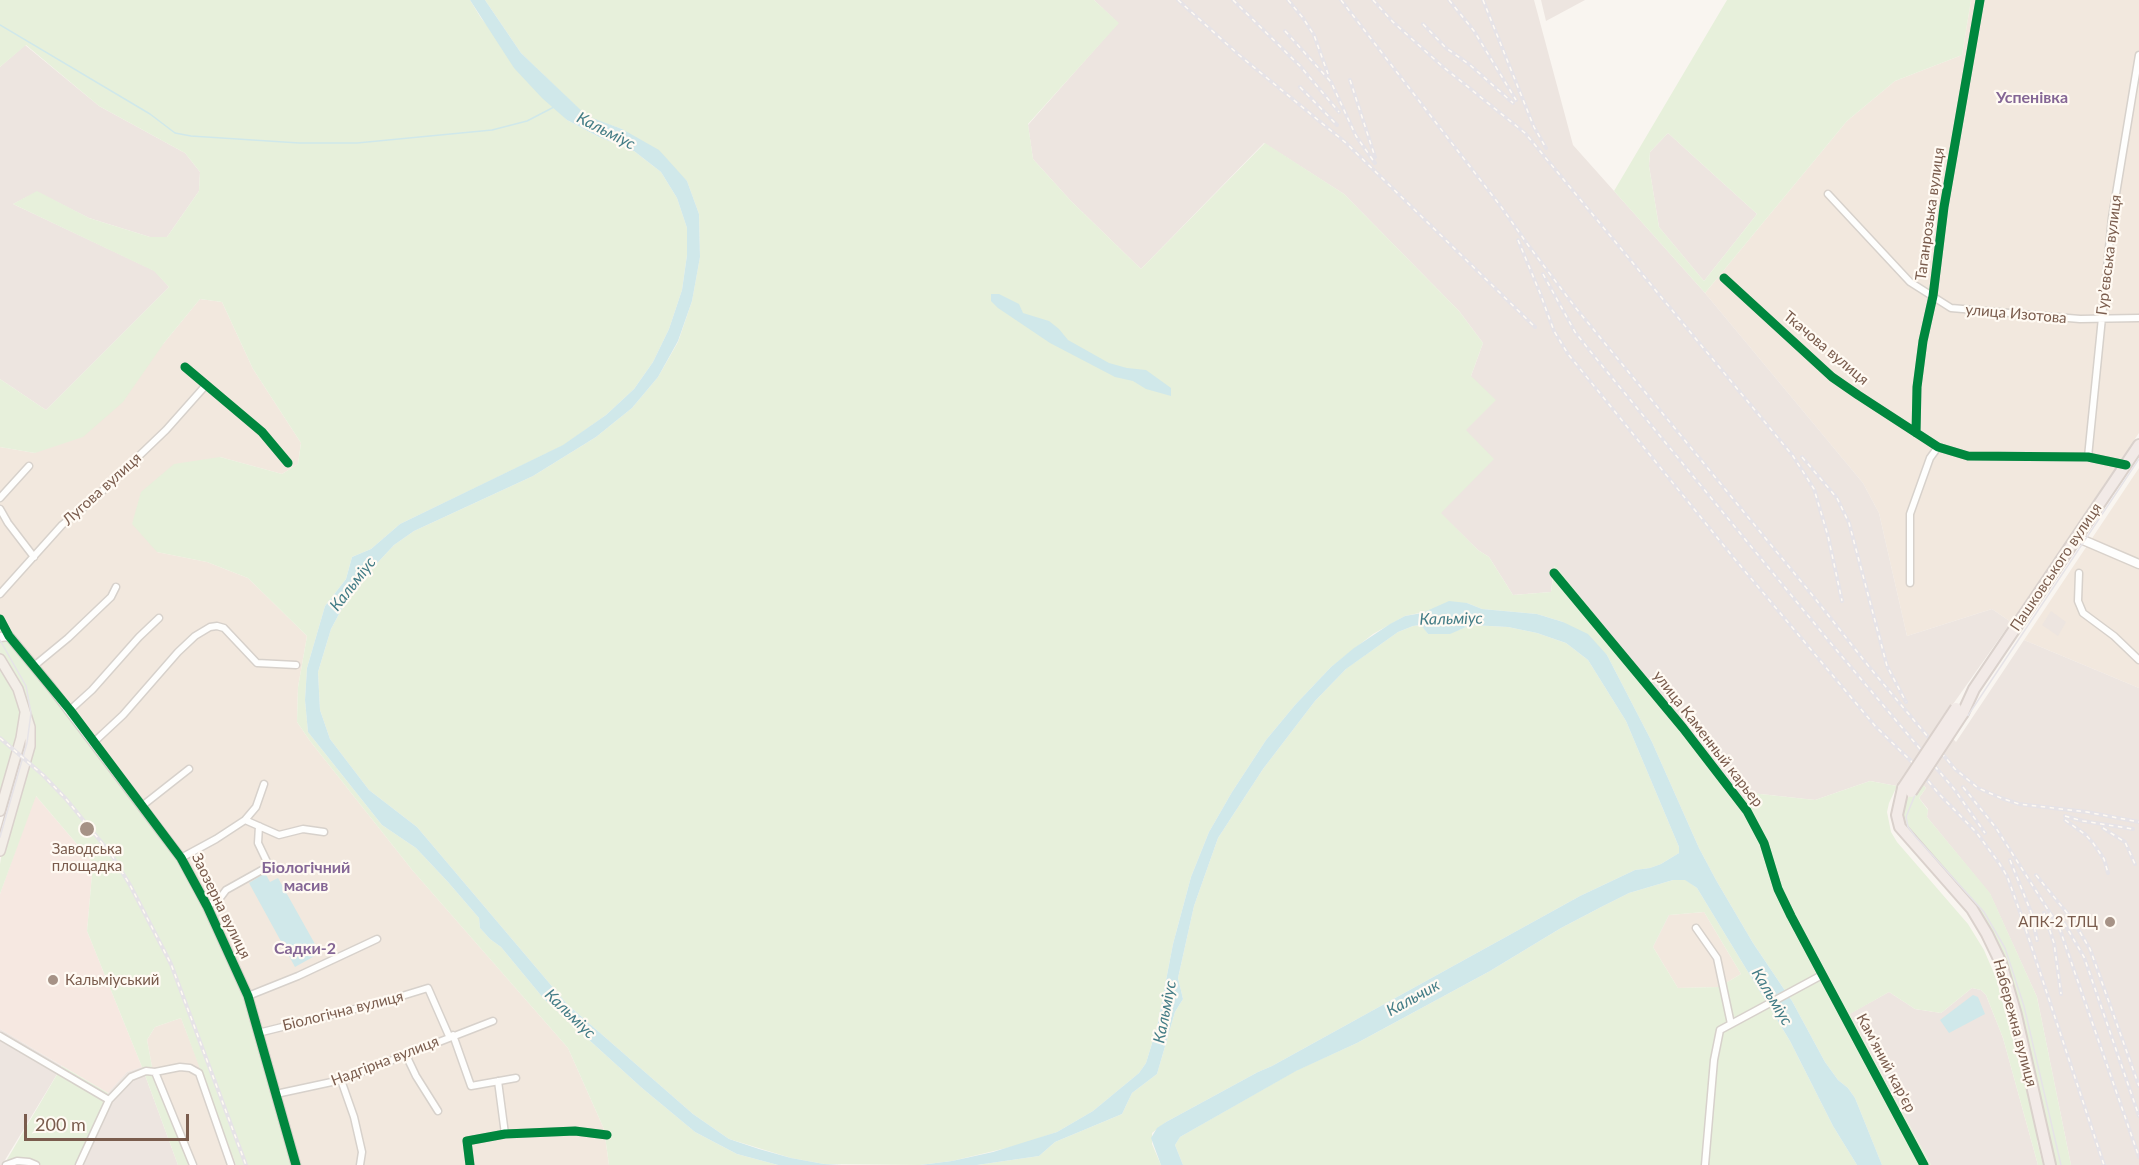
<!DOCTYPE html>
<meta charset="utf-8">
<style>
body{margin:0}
#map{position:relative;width:2139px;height:1165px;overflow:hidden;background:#f9f5f0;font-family:Lato,sans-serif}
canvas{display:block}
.scale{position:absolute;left:24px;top:1114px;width:165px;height:27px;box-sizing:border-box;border:3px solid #7a5c4d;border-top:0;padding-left:8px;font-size:18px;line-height:21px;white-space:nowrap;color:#7a5c4d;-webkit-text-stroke:4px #fffaf3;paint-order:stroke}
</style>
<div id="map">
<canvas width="2139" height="1165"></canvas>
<div class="scale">200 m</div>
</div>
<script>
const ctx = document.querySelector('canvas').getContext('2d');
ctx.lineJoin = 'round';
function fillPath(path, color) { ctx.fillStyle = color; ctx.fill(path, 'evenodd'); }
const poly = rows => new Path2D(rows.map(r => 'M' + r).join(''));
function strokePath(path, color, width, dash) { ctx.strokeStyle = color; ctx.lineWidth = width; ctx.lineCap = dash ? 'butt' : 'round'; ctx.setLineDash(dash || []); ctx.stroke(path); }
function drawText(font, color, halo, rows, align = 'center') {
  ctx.font = font + ' Lato,sans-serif'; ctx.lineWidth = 4.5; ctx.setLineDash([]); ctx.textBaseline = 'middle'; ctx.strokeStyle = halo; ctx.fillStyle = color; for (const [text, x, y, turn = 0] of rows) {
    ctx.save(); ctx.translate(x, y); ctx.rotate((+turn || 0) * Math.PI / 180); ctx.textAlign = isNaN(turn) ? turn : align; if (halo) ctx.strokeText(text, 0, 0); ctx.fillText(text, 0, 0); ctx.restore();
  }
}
fillPath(poly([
 [1971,0,2139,0,2139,433,2011,622,1992,609,1907,636,1879,513,1863,483,1705,293,1847,121,1895,81,1962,55],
 [200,299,222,302,253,369,301,443,298,464,282,474,220,457,157,552,207,562,248,578,307,636,298,687,297,722,310,741,413,871,568,1048,604,1129,609,1165,296,1165,0,619,0,447,35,453,164,343],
 [2139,468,2139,688,2024,640],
 [1704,912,1741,974,1719,987,1678,988,1653,947,1669,915],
 [181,1018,226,1134,236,1165,192,1165,153,1072,147,1040,155,1027]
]), '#f2e8de');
fillPath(poly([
 [35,795,93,863,87,931,142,1067,127,1072,108,1093,0,1029,0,894]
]), '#f6e8e1');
fillPath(poly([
 [1094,0,1534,0,1573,145,1705,293,1863,483,1879,513,1907,636,1992,609,2011,622,1939,724,1956,742,2024,640,2139,688,2139,1165,2071,1165,2037,997,1990,894,1927,817,1928,809,1919,798,1926,788,1908,771,1897,786,1870,781,1815,800,1751,793,1743,800,1554,566,1551,592,1513,595,1489,557,1478,550,1440,513,1466,430,1471,376,1483,343,1459,311,1344,194,1264,143,1141,269,1071,201,1033,159,1028,125,1118,23],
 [1541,0,1585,0,1546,21],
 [25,45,99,106,185,153,200,172,199,191,167,237,150,237,89,218,37,192,13,204,155,271,169,287,46,410,0,379,0,67],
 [1668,133,1757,214,1704,281,1659,227,1649,166,1650,152],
 [2051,611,2066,622,2058,636,2042,625],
 [1972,988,1981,990,1986,995,2003,1038,2038,1165,1931,1165,1849,1014,1889,992,1915,1009,1941,1013],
 [0,1029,62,1066,2,1165,0,1165],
 [142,1067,178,1165,81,1165,76,1163,108,1093,127,1072]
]), '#ede5e0');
fillPath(poly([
 [0,0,470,0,481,18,567,120,599,137,634,151,661,172,677,198,687,228,687,255,682,290,669,329,653,362,634,389,606,415,564,445,400,524,371,549,352,557,346,579,325,606,307,668,305,700,308,732,382,825,416,848,448,882,479,918,480,928,490,939,501,947,544,999,642,1088,695,1132,737,1154,778,1165,609,1165,604,1129,568,1048,413,871,310,741,297,722,298,687,307,636,248,578,207,562,157,552,132,524,141,492,174,464,220,457,282,474,298,464,301,443,253,369,222,302,200,299,164,343,123,402,83,437,35,453,0,447,0,379,46,410,169,287,154,271,13,204,37,191,89,218,150,237,167,237,199,191,200,172,185,153,99,106,26,45,0,67],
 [485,0,1094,0,1119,23,1028,124,1033,159,1071,201,1141,269,1265,143,1344,194,1459,311,1483,343,1471,376,1496,400,1466,430,1494,459,1441,513,1478,550,1489,557,1513,595,1551,592,1555,565,1743,799,1751,793,1815,800,1870,781,1897,786,1889,803,1887,812,1891,832,1897,842,1968,924,1984,950,1996,978,2037,1128,2037,1141,2043,1165,2038,1165,2003,1038,1986,995,1981,990,1972,988,1941,1013,1915,1009,1889,992,1850,1014,1931,1165,1882,1165,1855,1098,1848,1088,1838,1080,1825,1062,1792,1001,1753,943,1716,880,1699,848,1652,742,1607,655,1563,622,1537,614,1482,609,1467,603,1405,616,1373,634,1331,667,1295,705,1266,740,1232,792,1209,832,1191,877,1173,944,1157,1027,1146,1063,1139,1073,1093,1111,1057,1132,1019,1145,952,1161,920,1165,824,1164,791,1158,729,1139,693,1114,567,1004,417,827,369,790,330,739,320,710,318,672,331,629,346,601,368,573,394,545,414,531,533,476,596,437,632,408,658,377,678,342,692,301,700,257,699,214,687,181,622,129,587,117,521,53],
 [1727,0,1971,0,1962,55,1895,81,1847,121,1705,293,1614,191],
 [1668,133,1757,214,1704,281,1659,227,1649,166,1650,152],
 [0,619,181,858,248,996,296,1165,236,1165,181,1018,155,1027,147,1040,153,1072,192,1165,178,1165,142,1067,87,931,93,863,36,796,0,894,0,864,2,852,32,747,25,707,0,657],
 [1422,625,1428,634,1459,630,1471,625,1508,627,1537,633,1566,643,1588,660,1626,721,1679,847,1679,853,1661,864,1650,868,1635,870,1580,896,1272,1066,1258,1072,1166,1122,1152,1133,1152,1144,1161,1165,977,1165,1039,1156,1055,1142,1122,1114,1132,1093,1157,1074,1175,1012,1183,999,1178,978,1194,906,1218,838,1263,769,1315,701,1347,668,1398,632,1413,626],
 [0,665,18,699,22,714,21,727,0,802],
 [1919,781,1926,788,1919,798,1928,810,1927,817,1990,893,2037,997,2071,1165,2056,1165,2012,984,2000,954,1903,826,1902,807],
 [1673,880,1686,880,1697,888,1790,1041,1833,1126,1857,1165,1183,1165,1175,1145,1180,1137,1295,1071,1357,1043,1490,971,1561,928,1605,905,1629,893],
 [1704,912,1741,974,1719,987,1678,988,1653,947,1669,915],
 [62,1066,108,1093,77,1162,81,1165,41,1165,29,1160,5,1163]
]), '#e7f0db');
fillPath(poly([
 [470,0,485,0,521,53,587,116,622,129,659,150,687,181,699,214,700,257,692,301,678,341,658,377,632,408,596,437,533,476,414,531,394,545,368,573,346,601,331,629,318,672,320,710,330,739,369,790,417,827,567,1004,693,1114,729,1139,759,1149,791,1158,824,1164,842,1165,778,1165,737,1154,695,1132,642,1088,544,999,501,947,490,939,480,928,479,918,448,882,416,848,382,825,308,732,305,700,307,668,325,606,346,579,352,557,371,549,400,524,563,445,606,415,634,389,653,362,669,329,682,290,687,255,687,228,677,198,661,172,634,151,599,137,567,120,542,98,514,68],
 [991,294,999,294,1019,304,1023,313,1049,321,1059,329,1068,340,1109,363,1127,368,1146,370,1171,388,1171,396,1146,389,1133,381,1115,377,1050,343,998,308,991,301],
 [1449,601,1467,603,1482,609,1537,614,1563,622,1588,634,1607,655,1652,742,1699,848,1716,880,1753,943,1792,1001,1825,1062,1838,1080,1848,1088,1855,1098,1882,1165,1857,1165,1833,1126,1790,1041,1697,888,1685,880,1673,880,1629,893,1605,905,1561,928,1490,971,1357,1043,1296,1071,1180,1137,1175,1145,1183,1165,1161,1165,1151,1138,1157,1128,1166,1122,1258,1072,1272,1066,1580,896,1635,870,1650,868,1661,864,1679,853,1679,847,1626,721,1588,660,1566,643,1537,633,1508,627,1471,625,1450,634,1428,634,1421,625,1413,626,1398,632,1346,669,1315,701,1263,769,1218,838,1194,906,1178,978,1183,999,1175,1012,1157,1074,1132,1093,1122,1114,1055,1142,1039,1156,977,1165,920,1165,952,1161,993,1152,1057,1132,1093,1111,1139,1073,1146,1063,1157,1027,1173,944,1191,877,1209,832,1232,792,1266,740,1295,705,1331,667,1354,648,1390,624,1405,616,1422,613],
 [265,873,270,882,278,878,320,953,295,967,249,883],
 [1973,995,1978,997,1985,1014,1949,1033,1940,1020]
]), '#d0e8ea');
strokePath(poly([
 [0,25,150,114,175,133,191,136,299,143,357,143,492,130,527,121,554,107]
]), '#d0e8ea', 1.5);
const street = poly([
 [1828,194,1910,282,1951,308,2080,319,2139,318],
 [1724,278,1832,377,1858,395,1938,447,1968,456,2088,457,2126,465],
 [185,367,262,432,288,463],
 [1916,433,1917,387,1923,341,1933,296,1944,207,1980,0],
 [2088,457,2112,218,2139,55],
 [0,498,29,466],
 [0,509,8,523,34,557],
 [1554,573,1683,728,1747,811,1764,843,1778,889,1791,916,1924,1165],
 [2079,573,2078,601,2083,613,2114,636,2139,660],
 [1910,583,1910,514,1930,458,1938,447],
 [0,594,62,525,94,499,166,430,206,385],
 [0,619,9,636],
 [34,666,68,638,111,597,116,587],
 [70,710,92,690,139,637,159,618],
 [94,742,123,715,178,652,195,636,210,627,217,626,224,628,257,663,296,665],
 [142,806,189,769],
 [245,820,279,835,303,829,324,832],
 [181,858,216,839,245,820,256,807,264,784],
 [207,906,220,898,226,890,269,866,258,843,259,826],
 [1696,928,1717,958,1731,1024],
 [248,996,298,976,377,939],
 [258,1033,379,1003,428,988,449,1036],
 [453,1035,471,1086,516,1078],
 [0,1036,109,1100],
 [406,1055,416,1076,438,1111],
 [155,1072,193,1165],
 [341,1080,354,1117,362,1152,360,1165],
 [498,1081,505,1134],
 [276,1094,341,1080,493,1021],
 [6,1165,17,1161,29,1162,36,1165],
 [79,1165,109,1100,131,1077,146,1071,155,1072,180,1067,190,1068,199,1073,231,1165],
 [470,1165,467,1141,505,1134,575,1131,607,1135],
 [1705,1165,1714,1060,1720,1030,1822,975]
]);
const secondary = poly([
 [2076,537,2139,564],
 [0,637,9,636,51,687,181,858,207,906,248,996,296,1165]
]);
const primary = poly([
 [0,659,18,689,30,727,30,746,0,851],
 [0,811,21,738,25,713]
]);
const highway = poly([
 [1963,713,1974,689,2139,445],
 [1903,788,1897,815,1900,827,1972,909,1987,934,2001,963,2016,1015,2050,1165]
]);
strokePath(street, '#d7d1cb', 9);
strokePath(secondary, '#d9d2cb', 11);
strokePath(primary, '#dad1cc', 12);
strokePath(highway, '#dad1cc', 14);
strokePath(street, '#fefefd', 6);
strokePath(secondary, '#fefefd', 8);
strokePath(primary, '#f3eee8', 9);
strokePath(highway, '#f2eae7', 10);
strokePath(poly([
 [0,640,26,686,31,713,27,743,0,837],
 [2061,1165,2024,1006,2005,948,1984,912,1915,836,1908,827,1906,817,1915,795,2139,459]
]), '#e6e3e7', 1.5);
const rail = poly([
 [1178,0,1239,55,1346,143,1535,327],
 [1233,0,1300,66,1339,112],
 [1288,0,1303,18,1314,35,1328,74],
 [1341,0,1502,208,1528,245,1575,307,1813,596,1870,668,1955,769,1978,788,2001,798,2019,804,2087,812,2139,822],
 [1373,0,1393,22,1442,66,1525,133,1793,456,1814,489,1828,536,1842,601],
 [1449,0,1474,31,1516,100],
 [1483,0,1534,127,1546,148],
 [1423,24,1446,48,1470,65,1513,103],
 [1285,31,1331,82,1356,136,1375,163],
 [1350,80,1375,157],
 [1300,87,1337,125],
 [1518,240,1540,293,1554,331,1568,354,1733,557,1876,727,1911,761,1940,795,1976,832,1999,863,2007,876,2020,912,2104,1165],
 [1543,274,1575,332,1590,351,1833,646,1954,789,1985,833],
 [1802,457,1837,498,1849,523,1887,666,1906,702],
 [0,738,43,775,66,799,111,854,130,885,171,964,246,1165],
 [1963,787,1996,828,2059,927,2139,1157],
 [2065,816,2083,821,2133,829],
 [2065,820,2086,835,2093,843,2104,859,2108,873],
 [2103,828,2125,842,2135,864],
 [2010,860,2031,912,2037,940],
 [2036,875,2072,919,2090,949,2139,1086],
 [2044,913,2054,943,2061,994],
 [2064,923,2084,957,2139,1116]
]);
strokePath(rail, '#e6e3e7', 4);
strokePath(rail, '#fffaf3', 1.5, [4.5]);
const highwayBridge = poly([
 [1903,788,1956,708],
 [1911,792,1963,713]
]);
strokePath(highwayBridge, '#dad1cc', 14, []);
strokePath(highwayBridge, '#f2eae7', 10);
strokePath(poly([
 [1724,278,1832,377,1858,395,1938,447,1968,456,2088,457,2126,465],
 [185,367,262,432,288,463],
 [1916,433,1917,387,1923,341,1933,296,1944,207,1980,0],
 [1554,573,1683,728,1747,811,1764,843,1778,889,1791,916,1924,1165],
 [0,619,9,636,70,710,181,858,207,906,248,996,296,1165],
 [470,1165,467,1141,505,1134,575,1131,607,1135]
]), '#00873e', 9);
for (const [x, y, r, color] of [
 [87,829,8,"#a69286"],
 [2110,922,6,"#a69286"],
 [53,980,6,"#a69286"]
]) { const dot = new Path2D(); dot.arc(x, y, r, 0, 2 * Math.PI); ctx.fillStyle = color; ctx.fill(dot); strokePath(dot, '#fffaf3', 2); }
drawText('15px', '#7a5c4d', '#fffaf3', [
 ["Таганрозька вулиця",1930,214,-82],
 ["Гур’євська вулиця",2109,255,-83],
 ["улица Изотова",2016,314,5],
 ["Ткачова вулиця",1826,348,40],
 ["Лугова вулиця",102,489,-42],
 ["Пашковського вулиця",2056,567,-56],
 ["улица Каменный карьер",1708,739,52],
 ["Заозерна вулиця",221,906,64],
 ["Біологічна вулиця",343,1011,-14],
 ["Набережна вулиця",2015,1023,75],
 ["Надгірна вулиця",385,1061,-21],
 ["Кам'яний кар'єр",1886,1063,62]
]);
drawText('15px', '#7a5c4d', '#fffaf3', [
 ["Заводська",87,849],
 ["площадка",87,866],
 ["АПК-2 ТЛЦ",2098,922,"right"],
 ["Кальміуський",65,980,"left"]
]);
drawText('bold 16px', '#846695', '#fffaf3', [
 ["Успенівка",2032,98],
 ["Біологічний",306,868],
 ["масив",306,886],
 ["Садки-2",305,949]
]);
drawText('italic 16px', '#437c86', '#fffaf3', [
 ["Кальміус",606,131,27],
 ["Кальміус",353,584,-52],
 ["Кальміус",1451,619,-1],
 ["Кальміус",1772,997,59],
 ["Кальчик",1413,998,-29],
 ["Кальміус",1165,1012,-79],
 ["Кальміус",570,1014,44]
]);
</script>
